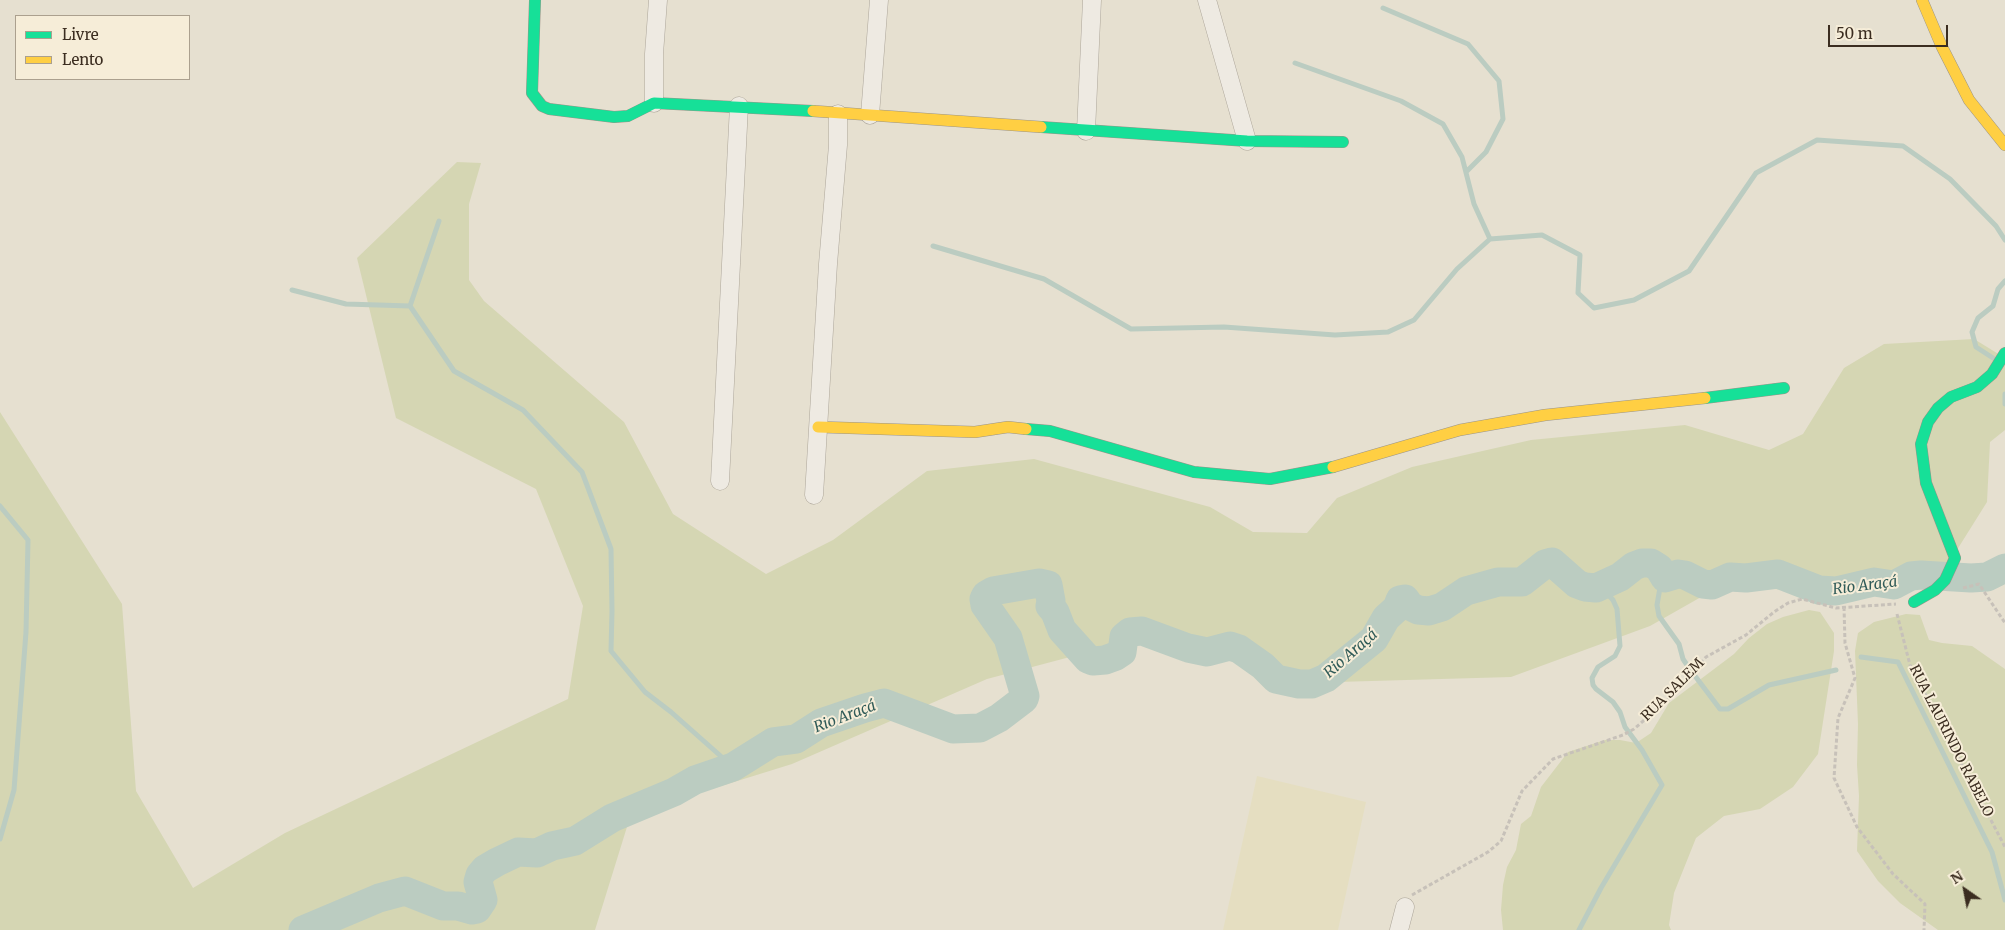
<!DOCTYPE html>
<meta charset="utf-8">
<style>
body{margin:0}
#map{position:relative;width:2005px;height:930px;overflow:hidden;background:#e6e0d0;font-family:Merriweather,serif}
canvas{display:block}
.legend{position:absolute;left:15px;top:15px;width:175px;height:65px;box-sizing:border-box;background:#f6edd8;border:1px solid #aba08e;margin:0;padding:6px 9px;list-style:none;font-size:15px;color:#3b2d20}
.legend li{display:flex;align-items:center;gap:10px;height:25px}
.legend b{width:25px;border:1px solid #aba08e}
.north{position:absolute;left:1940px;top:865px;width:50px;height:50px;-webkit-text-stroke:4px #f6edd8;paint-order:stroke;rotate:327deg;font-size:14px;font-weight:700;line-height:20px;text-align:center;color:#3b2d20}
.north::after{content:'';display:block;margin:auto;width:18px;height:22px;background:#3b2d20;clip-path:polygon(50% 0,100% 100%,50% 72%,0 100%)}
.scale{position:absolute;left:1828px;top:25px;width:120px;height:22px;box-sizing:border-box;border:2px solid #3b2d20;border-top:0;padding-left:6px;font-size:15px;line-height:18px;white-space:nowrap;color:#3b2d20;-webkit-text-stroke:4px #f6edd8;paint-order:stroke}
</style>
<div id="map">
<canvas width="2005" height="930"></canvas>
<ul class="legend">
<li><b style="height:6px;background:#16e098"></b>Livre</li>
<li><b style="height:6px;background:#ffcf43"></b>Lento</li>
</ul>
<div class="north">N</div>
<div class="scale">50 m</div>
</div>
<script>
const ctx = document.querySelector('canvas').getContext('2d');
ctx.lineJoin = 'round';
function fillPath(path, color) { ctx.fillStyle = color; ctx.fill(path, 'evenodd'); }
const poly = rows => new Path2D(rows.map(r => 'M' + r).join(''));
function strokePath(path, color, width, dash) { ctx.strokeStyle = color; ctx.lineWidth = width; ctx.lineCap = dash ? 'butt' : 'round'; ctx.setLineDash(dash || []); ctx.stroke(path); }
function drawText(font, color, halo, rows, align = 'center') {
  ctx.font = font + ' Merriweather,serif'; ctx.lineWidth = 4; ctx.setLineDash([]); ctx.textBaseline = 'middle'; ctx.strokeStyle = halo; ctx.fillStyle = color; for (const [text, x, y, turn = 0] of rows) {
    ctx.save(); ctx.translate(x, y); ctx.rotate((+turn || 0) * Math.PI / 180); ctx.textAlign = isNaN(turn) ? turn : align; if (halo) ctx.strokeText(text, 0, 0); ctx.fillText(text, 0, 0); ctx.restore();
  }
}
fillPath(poly([
 [1257,776,1366,802,1338,930,1223,930]
]), '#e5dec1');
fillPath(poly([
 [457,162,481,163,469,204,469,280,484,301,624,422,673,514,766,574,833,540,927,471,1034,459,1210,507,1253,532,1307,533,1337,498,1412,467,1531,440,1685,425,1769,450,1803,434,1844,368,1884,344,1974,339,2005,358,2005,430,1990,442,1987,502,1950,561,1845,596,1724,584,1650,626,1511,677,1302,683,1164,632,987,679,792,764,631,814,595,930,0,930,0,412,122,604,136,791,193,888,285,833,568,699,583,606,536,489,396,418,357,258],
 [1809,610,1820,612,1834,633,1834,651,1818,754,1793,787,1760,809,1724,816,1696,838,1674,893,1669,925,1671,930,1503,930,1501,910,1503,885,1507,867,1516,850,1521,824,1531,816,1541,787,1568,752,1605,740,1620,740,1636,743,1651,733,1669,703,1734,654,1749,638,1767,624,1783,617],
 [1906,614,1920,615,1929,640,1942,643,1972,646,2005,669,2005,930,1938,930,1900,903,1878,881,1857,851,1859,796,1857,765,1858,724,1855,651,1858,633,1874,622]
]), '#d5d6b3');
strokePath(poly([
 [1383,8,1468,44,1499,81,1503,119,1486,152,1466,172],
 [1295,63,1401,101,1443,124,1462,157,1474,204,1490,239],
 [439,221,410,306,454,371,523,410,582,472,611,549,612,611,611,651,645,692,671,712,733,767],
 [933,246,1044,279,1131,329,1224,327,1335,335,1388,332,1414,320,1457,269,1490,239,1542,235,1580,255,1578,293,1594,308,1634,300,1689,271,1756,173,1817,140,1903,146,1950,179,1996,226,2005,240],
 [292,290,346,304,410,306],
 [1993,358,1976,347,1972,332,1978,318,1993,306,1998,289,2005,281],
 [2005,394,2005,404],
 [0,506,28,540,26,632,14,790,0,839],
 [1662,576,1657,605,1659,616,1679,644,1683,659,1689,668,1720,709,1728,709,1769,685,1836,670],
 [1861,657,1898,662,1992,852,2005,900],
 [1579,930,1601,888,1662,785,1642,750,1625,727,1620,712,1613,702,1596,689,1593,685,1592,678,1598,667,1615,656,1620,646,1617,609,1613,600,1606,592,1596,588]
]), '#bbccc1', 5);
strokePath(poly([
 [303,930,379,898,405,891,443,906,458,906,472,910,477,909,483,900,478,882,480,875,485,869,497,862,518,852,537,853,552,846,575,841,612,818,674,792,695,780,733,767,773,742,796,739,821,723,865,708,884,703,953,729,980,728,999,718,1024,699,1025,696,1008,638,985,605,984,599,986,595,993,591,1039,583,1048,585,1051,601,1050,606,1055,612,1062,630,1088,659,1093,661,1105,660,1116,656,1122,652,1124,637,1130,632,1142,631,1188,648,1207,652,1230,646,1239,649,1263,666,1276,679,1299,684,1312,684,1326,678,1374,639,1386,618,1397,608,1400,600,1405,599,1410,606,1418,610,1429,611,1442,607,1466,591,1498,582,1522,582,1545,564,1552,562,1577,584,1585,587,1596,588,1620,577,1634,566,1642,563,1651,563,1659,568,1665,578,1678,574,1685,575,1703,584,1712,585,1730,577,1746,578,1778,574,1819,590,1836,591,1874,582,1894,585,1911,576,1921,575,1971,578,1987,577,2005,568]
]), '#bbccc1', 29);
const street = poly([
 [1207,0,1247,141],
 [654,103,654,54,658,0],
 [870,115,879,0],
 [1086,131,1092,0],
 [720,481,739,106],
 [814,495,828,264,838,145,838,114],
 [1399,930,1405,907]
]);
const fast = poly([
 [535,0,532,93,542,106,549,109,614,117,628,116,654,103,813,111],
 [1041,127,1247,141,1343,142],
 [1705,398,1784,388],
 [1026,429,1050,431,1194,472,1270,479,1333,467],
 [1914,602,1935,590,1945,580,1955,558,1926,483,1921,444,1928,422,1938,408,1951,397,1977,387,1992,374,2005,353]
]);
const slow = poly([
 [1922,0,1942,47,1969,100,2005,145],
 [813,111,1041,127],
 [818,427,975,432,1008,427,1026,429],
 [1333,467,1460,430,1545,415,1705,398]
]);
strokePath(street, '#aca599', 19);
strokePath(fast, '#9b9489', 12);
strokePath(slow, '#9b9489', 12);
strokePath(poly([
 [1963,588,1979,584,2005,623],
 [1844,607,1845,643,1855,678,1838,718,1834,778,1857,827,1893,874,1925,904,1924,930],
 [1897,614,1910,665,2005,847],
 [1412,895,1488,852,1501,841,1522,791,1553,759,1623,735,1634,729,1672,696,1706,657,1746,635,1774,612,1788,603,1802,599,1836,608,1896,604]
]), '#c7c1b9', 3, [4, 2.5]);
strokePath(street, '#eeeae2', 18);
strokePath(fast, '#16e098', 11);
strokePath(slow, '#ffcf43', 11);
drawText('14px', '#3b2d20', '#f6edd8', [
 ["RUA SALEM",1673,690,-45],
 ["RUA LAURINDO RABELO",1951,741,63]
]);
drawText('italic 15px', '#305b58', '#f6edd8', [
 ["Rio Araçá",1865,586,-7],
 ["Rio Araçá",1351,654,-41],
 ["Rio Araçá",845,717,-21]
]);
</script>
